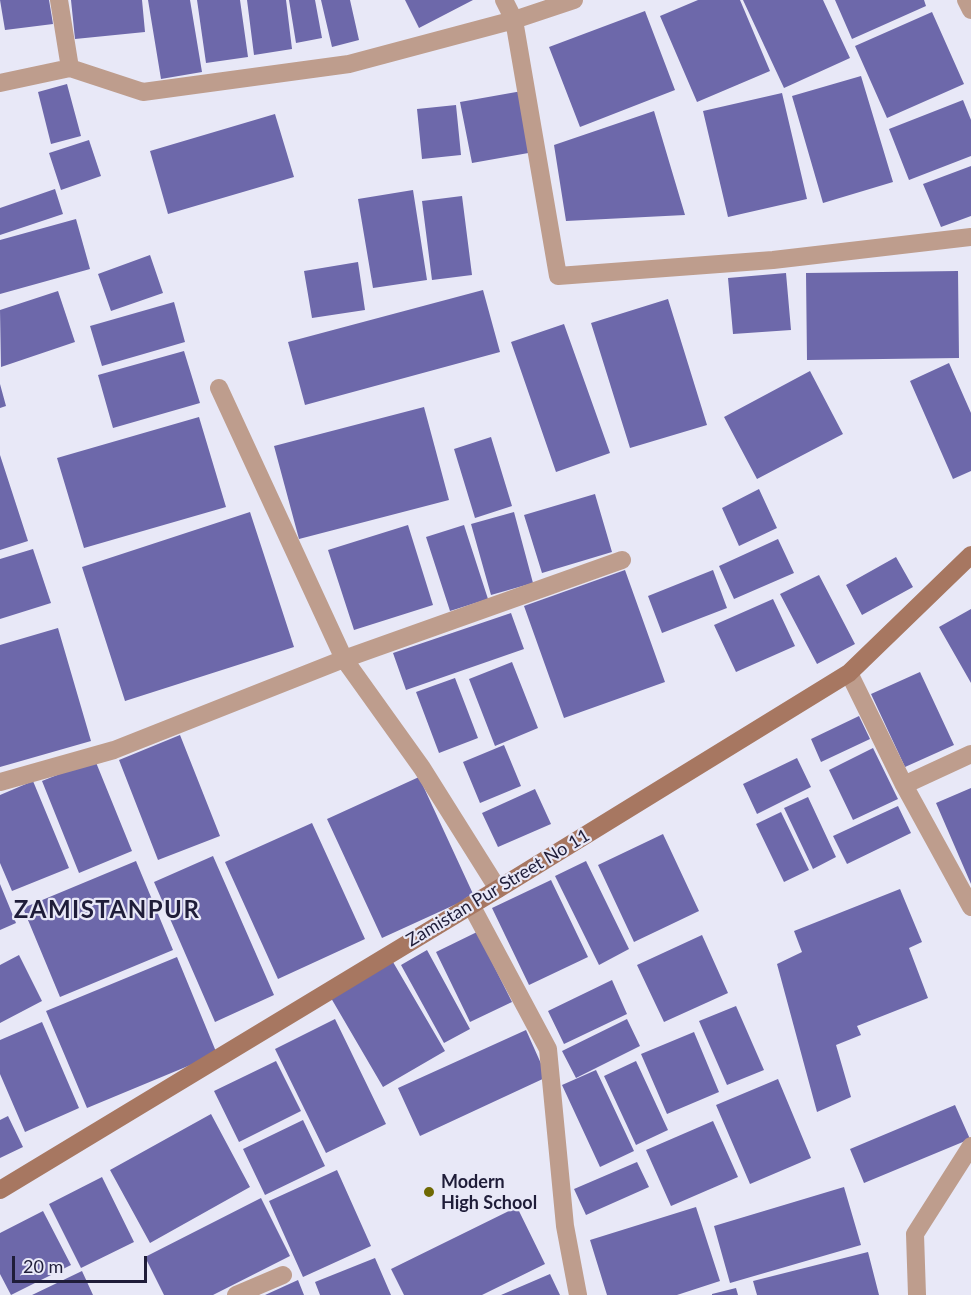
<!DOCTYPE html>
<style>
body{margin:0}
#map{position:relative;width:971px;height:1295px;overflow:hidden;background:#e8e8f7;font-family:Lato,sans-serif}
canvas{display:block}
.scale{position:absolute;left:12px;top:1256px;width:135px;height:27px;box-sizing:border-box;border:3px solid #1f1d39;border-top:0;padding-left:8px;font-size:18px;line-height:21px;white-space:nowrap;color:#1f1d39;-webkit-text-stroke:4px #e8e8f7;paint-order:stroke}
</style>
<div id="map">
<canvas width="971" height="1295"></canvas>
<div class="scale">20 m</div>
</div>
<script>
const ctx = document.querySelector('canvas').getContext('2d');
ctx.lineJoin = 'round';
function fillPath(path, color) { ctx.fillStyle = color; ctx.fill(path, 'evenodd'); }
const poly = rows => new Path2D(rows.map(r => 'M' + r).join(''));
function strokePath(path, color, width, dash) { ctx.strokeStyle = color; ctx.lineWidth = width; ctx.lineCap = dash ? 'butt' : 'round'; ctx.setLineDash(dash || []); ctx.stroke(path); }
function drawText(font, color, halo, rows, align = 'center') {
  ctx.font = font + ' Lato,sans-serif'; ctx.lineWidth = 4.5; ctx.setLineDash([]); ctx.textBaseline = 'middle'; ctx.strokeStyle = halo; ctx.fillStyle = color; for (const [text, x, y, turn = 0] of rows) {
    ctx.save(); ctx.translate(x, y); ctx.rotate((+turn || 0) * Math.PI / 180); ctx.textAlign = isNaN(turn) ? turn : align; if (halo) ctx.strokeText(text, 0, 0); ctx.fillText(text, 0, 0); ctx.restore();
  }
}
fillPath(poly([
 [0,0,49,0,53,24,5,30],
 [71,0,142,0,145,32,75,39],
 [148,0,190,0,202,72,161,79],
 [197,0,240,0,248,57,206,63],
 [247,0,286,0,292,49,254,55],
 [289,0,315,0,322,38,296,43],
 [321,0,350,0,359,40,332,47],
 [405,0,473,0,419,28],
 [698,0,740,0,770,71,697,102,660,16],
 [743,0,823,0,850,58,784,88],
 [835,0,924,0,926,6,852,39],
 [645,11,675,90,580,127,549,47],
 [932,12,964,84,887,118,855,46],
 [861,76,893,182,823,203,792,96],
 [67,84,81,136,51,144,38,92],
 [522,91,534,152,472,163,460,102],
 [782,93,807,199,728,217,703,111],
 [963,100,971,120,971,156,909,180,889,129],
 [456,105,461,155,422,159,417,109],
 [654,111,685,215,566,221,554,145],
 [275,114,294,177,168,214,150,151],
 [89,140,101,176,61,190,49,153],
 [971,166,971,216,941,227,923,184],
 [55,189,63,214,0,235,0,208],
 [413,190,427,280,373,288,358,199],
 [462,196,472,275,432,280,422,201],
 [76,219,90,269,0,294,0,240],
 [150,255,163,293,111,311,98,274],
 [358,262,365,310,312,318,304,271],
 [958,271,959,358,807,360,806,273],
 [786,273,791,330,733,334,728,278],
 [483,290,500,352,305,405,288,342],
 [58,291,75,342,1,367,0,310],
 [668,299,707,425,630,448,591,323],
 [174,302,185,342,102,366,90,326],
 [564,324,610,453,556,472,511,342],
 [184,351,200,403,113,428,98,375],
 [949,363,971,413,971,471,953,479,910,381],
 [810,371,843,434,757,479,724,417],
 [0,384,6,406,0,408],
 [424,407,449,500,299,539,274,446],
 [199,417,226,507,84,548,57,458],
 [491,437,512,506,475,518,454,449],
 [0,455,28,541,0,550],
 [759,489,777,528,739,546,722,508],
 [595,494,612,552,542,573,524,515],
 [250,512,294,647,125,701,82,567],
 [514,512,533,583,491,595,471,524],
 [408,525,433,605,354,630,328,550],
 [464,525,488,599,450,611,426,537],
 [778,539,794,573,734,599,719,566],
 [33,549,51,603,0,619,0,559],
 [896,557,913,587,862,615,846,585],
 [625,570,665,682,564,718,524,606],
 [713,570,727,608,662,633,648,596],
 [819,575,855,644,817,664,780,594],
 [773,599,795,646,736,672,714,625],
 [971,609,971,683,939,627],
 [511,613,524,649,406,690,393,653],
 [58,628,91,741,0,767,0,645],
 [512,662,538,728,495,746,469,679],
 [920,672,954,745,905,767,871,694],
 [455,678,478,738,439,753,416,692],
 [859,716,870,739,821,762,811,739],
 [180,735,220,836,158,860,119,760],
 [504,745,521,786,480,803,463,762],
 [873,748,898,799,853,820,829,770],
 [797,758,811,787,757,814,743,784],
 [95,760,132,851,79,873,42,781],
 [419,777,474,896,382,938,327,819],
 [33,781,69,868,12,891,0,863,0,795],
 [971,788,971,884,936,803],
 [535,789,551,824,498,847,482,813],
 [808,797,836,857,813,869,784,808],
 [898,806,911,833,847,864,833,836],
 [781,812,809,870,784,882,756,824],
 [312,823,365,939,278,979,225,862],
 [663,834,699,911,634,942,598,865],
 [213,856,274,995,215,1022,154,882],
 [136,861,173,950,60,997,23,908],
 [586,861,629,949,599,965,555,876],
 [551,880,588,957,529,985,492,908],
 [0,884,16,923,0,930],
 [900,889,922,942,909,948,928,998,857,1026,861,1035,836,1045,851,1097,817,1112,777,964,802,952,794,931],
 [477,932,512,1002,470,1022,436,952],
 [702,935,728,993,664,1022,637,965],
 [427,950,470,1029,444,1043,401,965],
 [19,955,42,1001,0,1023,0,965],
 [177,957,217,1054,87,1108,46,1011],
 [393,962,445,1051,383,1087,331,998],
 [612,980,627,1014,564,1044,548,1011],
 [736,1006,764,1070,727,1085,699,1021],
 [335,1019,386,1124,326,1153,275,1049],
 [627,1019,640,1046,576,1078,562,1051],
 [42,1022,79,1108,25,1132,0,1074,0,1040],
 [526,1030,547,1077,420,1136,398,1088],
 [694,1032,719,1092,667,1114,641,1054],
 [276,1061,301,1111,239,1142,214,1091],
 [636,1061,668,1130,636,1145,604,1076],
 [596,1070,634,1151,600,1167,562,1085],
 [778,1079,811,1158,750,1184,716,1105],
 [955,1105,970,1139,864,1183,850,1149],
 [211,1114,250,1187,150,1243,110,1170],
 [8,1116,23,1147,0,1158,0,1120],
 [303,1120,325,1166,265,1195,243,1149],
 [713,1121,738,1177,671,1206,646,1150],
 [637,1162,649,1187,586,1215,574,1189],
 [337,1170,371,1246,303,1277,269,1201],
 [102,1177,134,1242,81,1268,49,1204],
 [844,1187,861,1245,730,1283,714,1226],
 [261,1198,290,1256,213,1295,164,1295,145,1257],
 [517,1207,545,1264,482,1295,404,1295,391,1269],
 [696,1207,720,1281,677,1295,607,1295,590,1240],
 [43,1211,71,1265,11,1295,0,1274,0,1233],
 [868,1252,879,1295,757,1295,753,1281],
 [375,1258,391,1295,320,1295,315,1282],
 [82,1271,93,1295,32,1295],
 [550,1274,560,1295,501,1295],
 [298,1280,304,1295,265,1295],
 [736,1288,738,1295,712,1295,712,1294]
]), '#6d68aa');
strokePath(poly([
 [59,0,70,68],
 [504,0,514,20,558,276,773,260,971,237],
 [966,0,971,10],
 [0,83,70,68,143,92,349,64,514,20,574,0],
 [219,388,344,659,422,768,498,889],
 [849,673,904,785,971,907],
 [0,782,114,750,344,659,622,560],
 [904,785,971,754],
 [471,905,548,1049,565,1226,578,1295],
 [236,1295,283,1275],
 [917,1295,915,1234,971,1146]
]), '#be9d8d', 18);
strokePath(poly([
 [0,1190,498,889,849,673,971,555]
]), '#a77761', 18);
for (const [x, y, r, color] of [
 [429,1192,6,"#6f6903"]
]) { const dot = new Path2D(); dot.arc(x, y, r, 0, 2 * Math.PI); ctx.fillStyle = color; ctx.fill(dot); strokePath(dot, '#e8e8f7', 2); }
drawText('18px', '#1f1d39', '#e8e8f7', [
 ["Zamistan Pur Street No 11",498,888,-31]
]);
drawText('bold 18px', '#1f1d39', '#e8e8f7', [
 ["Modern",441,1182],
 ["High School",441,1203]
], 'left');
ctx.letterSpacing = '1.5px';
drawText('bold 24px', '#1f1d39', '#e8e8f7', [
 ["ZAMISTANPUR",107,910]
]);
ctx.letterSpacing = '0px';
</script>
